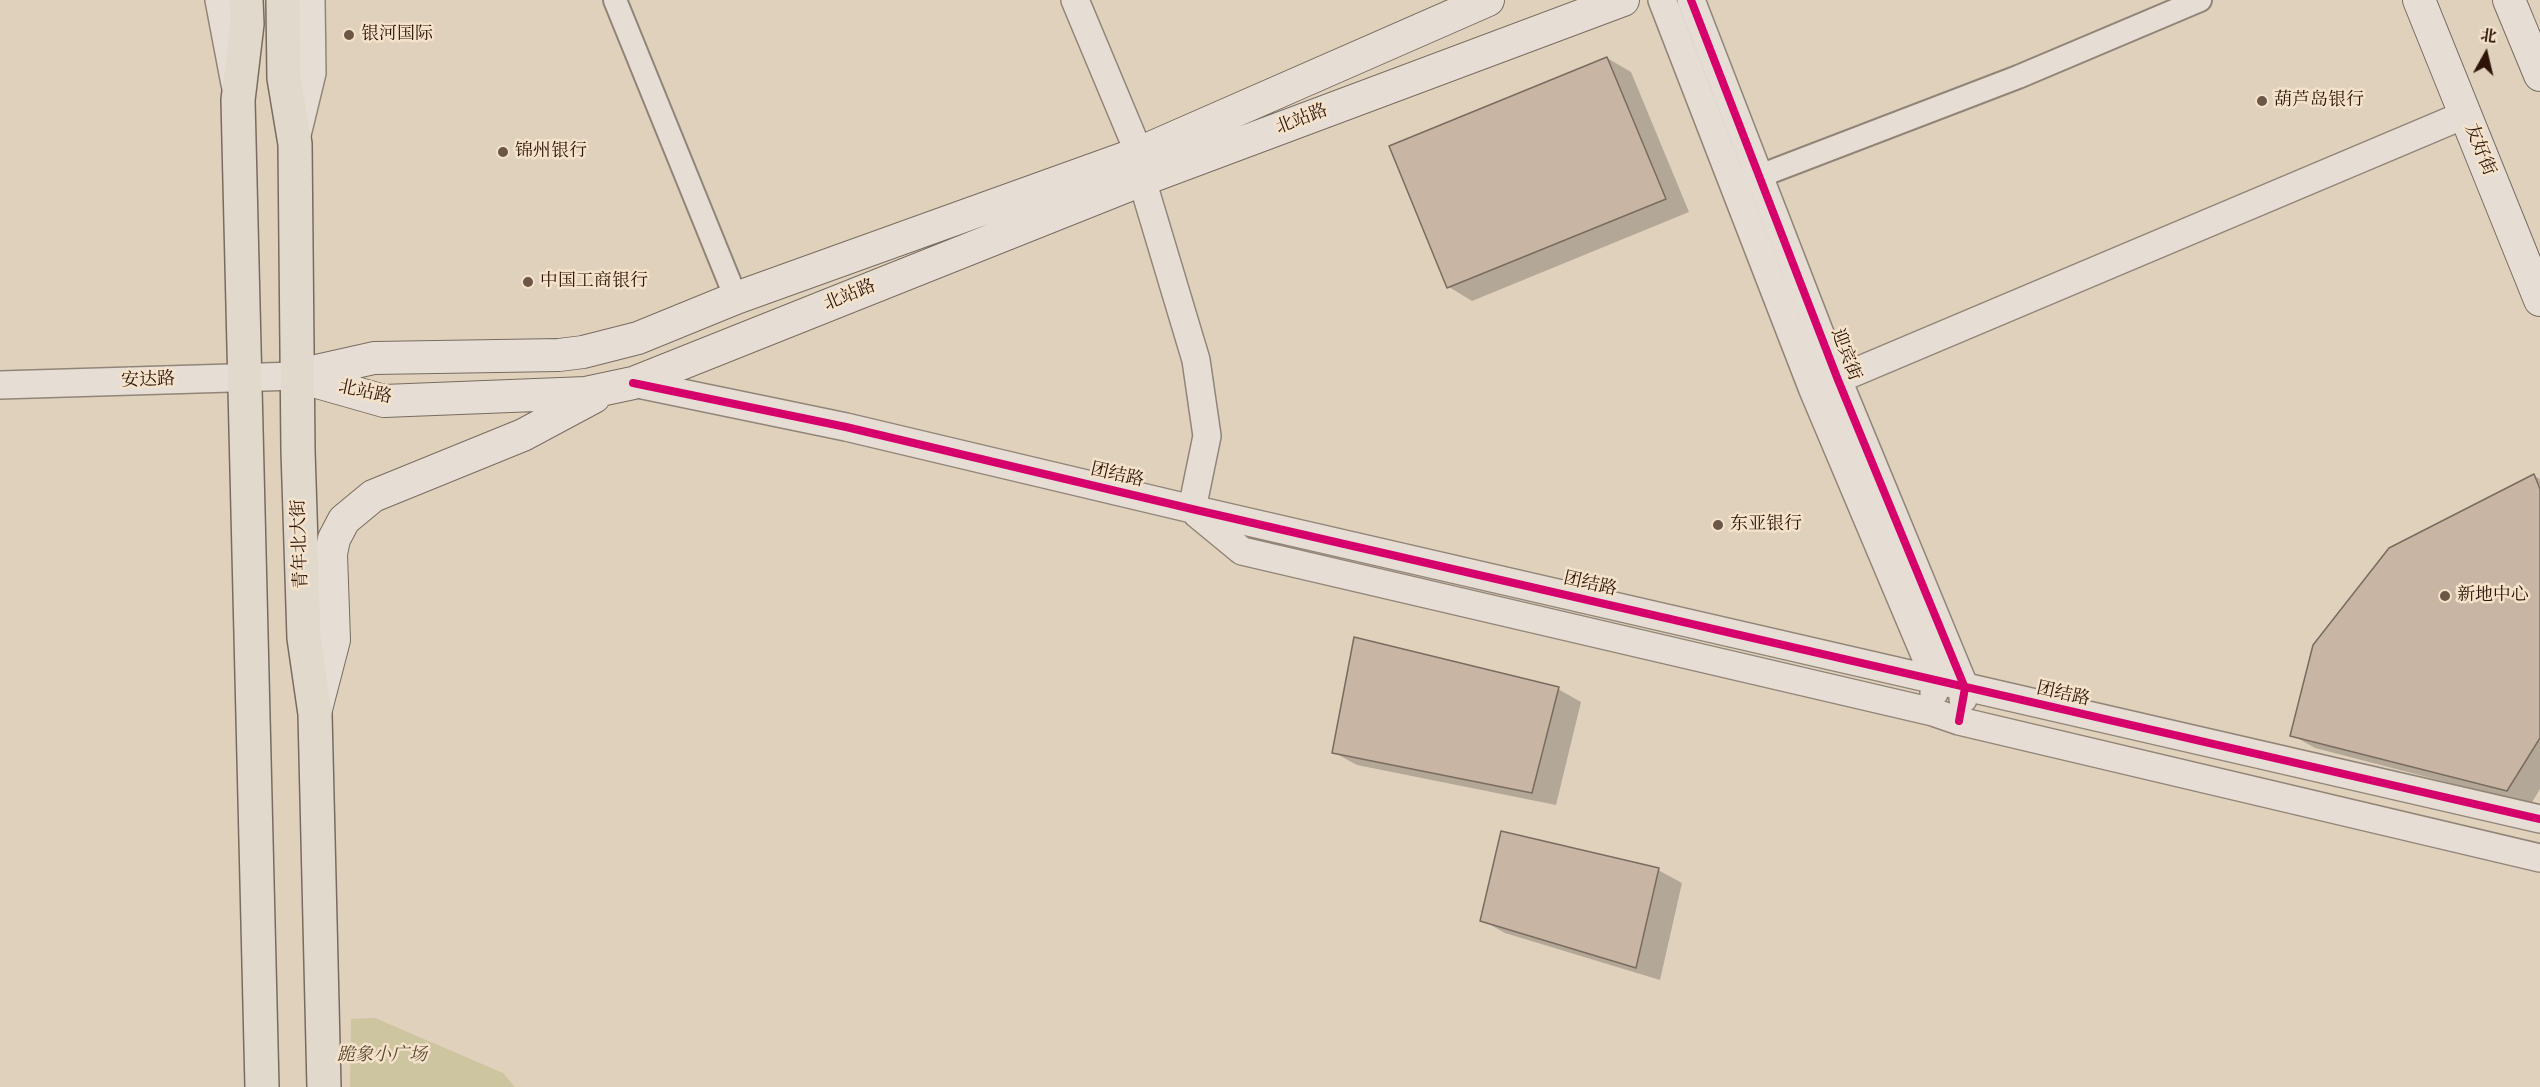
<!DOCTYPE html>
<meta charset="utf-8">
<style>
body{margin:0}
#map{position:relative;width:2540px;height:1087px;overflow:hidden;background:#e0d1bd;font-family:"IM FELL Double Pica","Noto Serif SC",serif}
canvas{display:block}
.north{position:absolute;left:2456px;top:24px;width:60px;height:60px;-webkit-text-stroke:4px #f4e2cb;paint-order:stroke;rotate:8deg;font-size:16px;font-weight:700;line-height:24px;text-align:center;color:#2e1408}
.north::after{content:'';display:block;margin:auto;width:21px;height:27px;background:#2e1408;clip-path:polygon(50% 0,100% 100%,50% 72%,0 100%)}
</style>
<div id="map">
<canvas width="2540" height="1087"></canvas>
<div class="north">北</div>
</div>
<script>
const ctx = document.querySelector('canvas').getContext('2d');
ctx.lineJoin = 'round';
function fillPath(path, color) { ctx.fillStyle = color; ctx.fill(path, 'evenodd'); }
const poly = rows => new Path2D(rows.map(r => 'M' + r).join(''));
function strokePath(path, color, width, dash) { ctx.strokeStyle = color; ctx.lineWidth = width; ctx.lineCap = dash ? 'butt' : 'round'; ctx.setLineDash(dash || []); ctx.stroke(path); }
function drawText(font, color, halo, rows, align = 'center') {
  ctx.font = font + ' "IM FELL Double Pica","Noto Serif SC",serif'; ctx.lineWidth = 5; ctx.setLineDash([]); ctx.textBaseline = 'middle'; ctx.strokeStyle = halo; ctx.fillStyle = color; for (const [text, x, y, turn = 0] of rows) {
    ctx.save(); ctx.translate(x, y); ctx.rotate((+turn || 0) * Math.PI / 180); ctx.textAlign = isNaN(turn) ? turn : align; if (halo) ctx.strokeText(text, 0, 0); ctx.fillText(text, 0, 0); ctx.restore();
  }
}
fillPath(poly([
 [375,1018,503,1073,515,1087,350,1087,351,1019]
]), '#cdc59f');
fillPath(poly([
 [1607,58,1631,72,1689,212,1472,301,1449,287,1391,147],
 [2534,476,2540,479,2540,789,2531,804,2315,748,2292,735],
 [1558,689,1581,702,1556,805,1357,765,1333,752],
 [1658,870,1682,883,1660,980,1505,933,1482,920]
]), '#0003');
const building = poly([
 [1607,57,1666,199,1447,288,1389,146,1607,57],
 [2534,474,2540,489,2540,738,2507,791,2290,736,2313,645,2389,548,2534,474],
 [1354,637,1559,687,1532,793,1332,753,1354,637],
 [1501,831,1659,868,1636,968,1480,921,1501,831]
]);
fillPath(building, '#c9b5a4');
strokePath(building, '#786c60', 1.5);
const minor = poly([
 [615,0,736,298],
 [1744,182,2018,77,2200,0]
]);
const tertiary = poly([
 [219,0,235,84],
 [1075,0,1139,153,1142,180,1196,360,1207,436,1192,509],
 [1662,0,1813,390,1935,679,1934,693],
 [1691,0,1838,380,1965,688,1963,699],
 [296,139,312,73,311,0],
 [633,383,846,427,1192,509,2540,819],
 [0,385,296,376],
 [1822,386,2464,115],
 [1197,514,1242,551,1933,712,1959,721,2540,858]
]);
const secondary = poly([
 [2419,0,2540,300],
 [2509,0,2540,75],
 [298,375,374,358,559,355,583,352,638,338,736,298,1139,153,1488,0],
 [296,376,384,401,586,393,633,383,1142,180,1623,0],
 [315,713,334,640,331,554,334,539,344,520,373,496,523,435,594,397]
]);
const primary = poly([
 [246,0,247,24,238,100,262,1087],
 [283,0,284,78,295,144,298,451,304,638,315,714,324,1087]
]);
strokePath(minor, '#918578', 26);
strokePath(tertiary, '#918578', 30);
strokePath(secondary, '#786c60', 34);
strokePath(primary, '#786c60', 36);
strokePath(minor, '#e6ded4', 22);
strokePath(tertiary, '#e6ded4', 27);
strokePath(secondary, '#e6ded4', 32);
strokePath(primary, '#e2d9cd', 33);
strokePath(poly([
 [1691,0,1838,380,1965,688,1959,721],
 [633,383,846,427,1192,509,2540,819]
]), '#d6006c', 8);
for (const [x, y, r, color] of [
 [349,35,6,"#6c5647"],
 [2262,101,6,"#6c5647"],
 [503,152,6,"#6c5647"],
 [528,282,6,"#6c5647"],
 [1718,525,6,"#6c5647"],
 [2445,596,6,"#6c5647"]
]) { const dot = new Path2D(); dot.arc(x, y, r, 0, 2 * Math.PI); ctx.fillStyle = color; ctx.fill(dot); strokePath(dot, '#f4e2cb', 2); }
drawText('18px', '#2e1408', '#f4e2cb', [
 ["银河国际",361,35],
 ["葫芦岛银行",2274,101],
 ["锦州银行",515,152],
 ["中国工商银行",540,282],
 ["东亚银行",1730,525],
 ["新地中心",2457,596]
], 'left');
drawText('18px', '#2e1408', '#f4e2cb', [
 ["北站路",1302,120,-21],
 ["友好街",2479,150,68],
 ["北站路",850,296,-22],
 ["迎宾街",1845,355,69],
 ["安达路",148,381,-2],
 ["北站路",365,393,12],
 ["团结路",1117,476,13],
 ["青年北大街",301,544,-92],
 ["团结路",1590,585,13],
 ["团结路",2063,695,13]
]);
drawText('italic 18px', '#59462e', '#f4e2cb', [
 ["跪象小广场",382,1056]
]);
</script>
